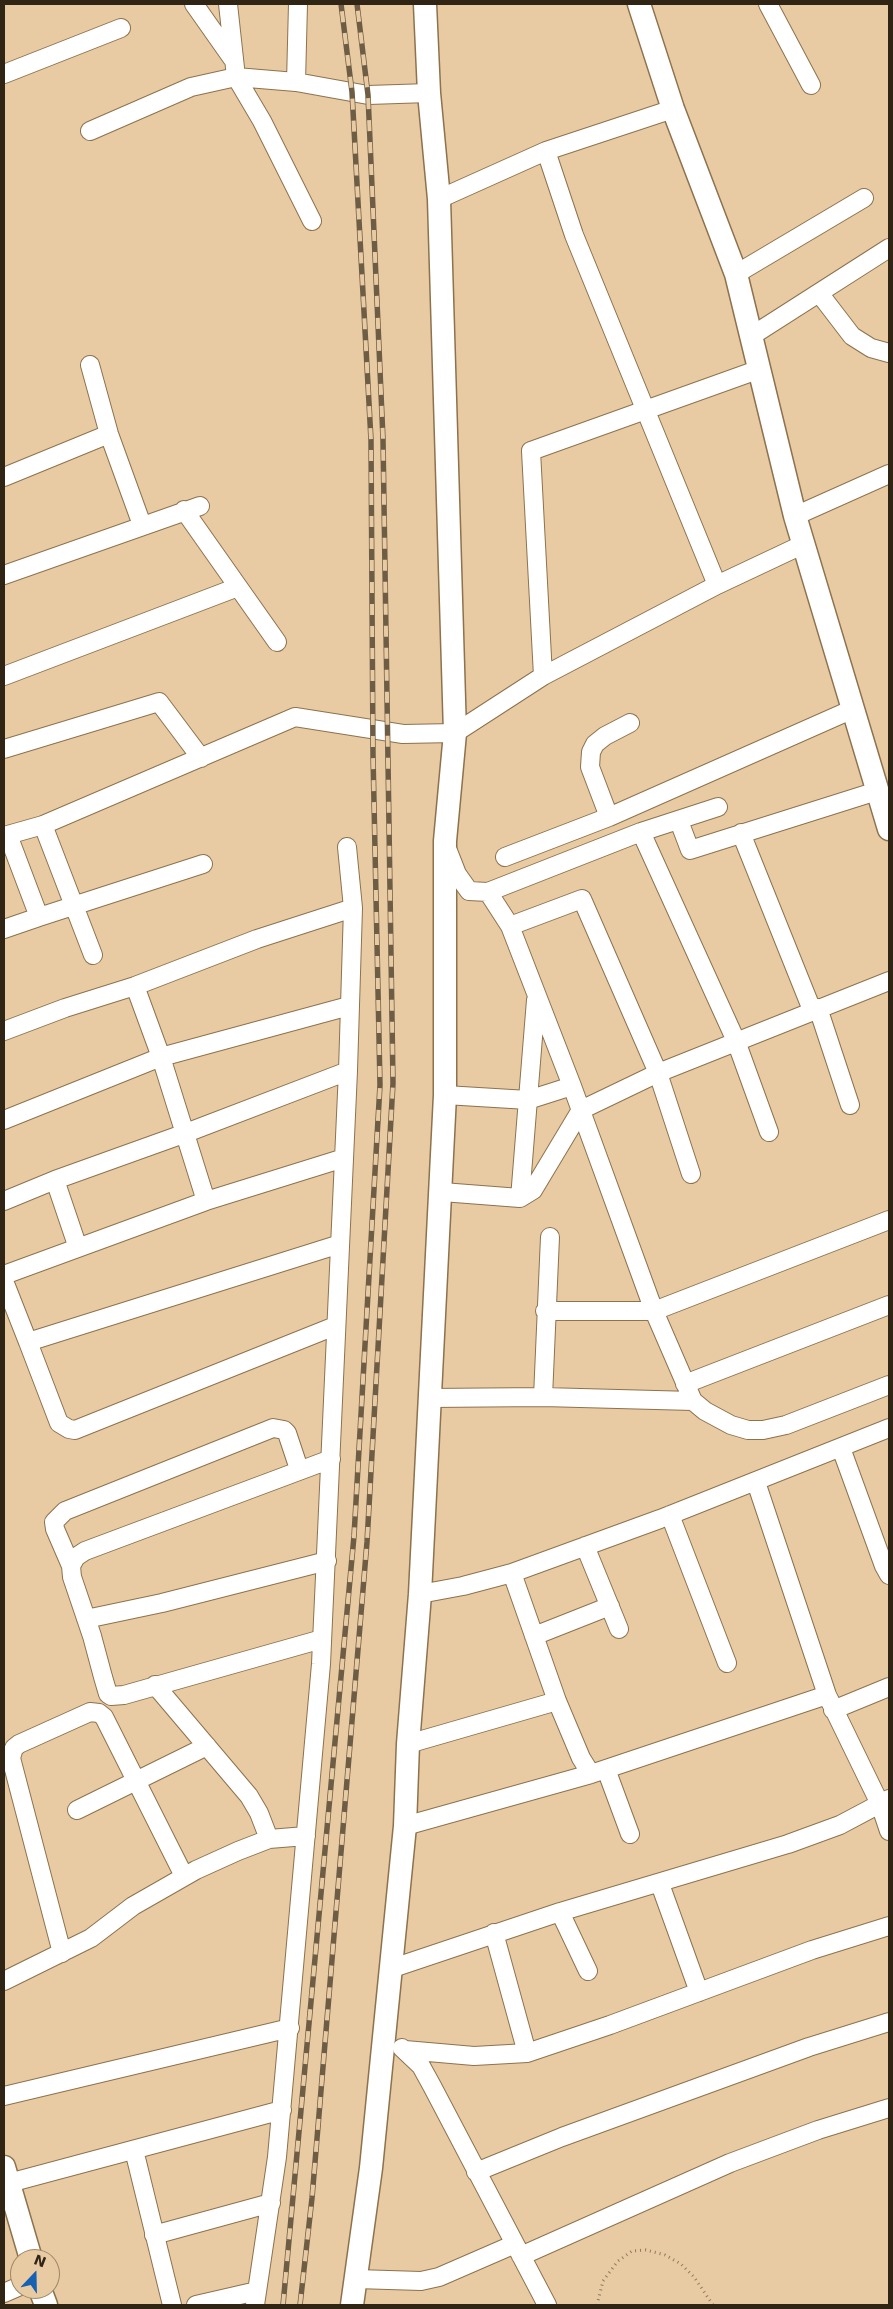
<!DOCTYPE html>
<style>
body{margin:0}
#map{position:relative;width:893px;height:2309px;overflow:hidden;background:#e8caa3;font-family:"DejaVu Sans",sans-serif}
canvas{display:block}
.frame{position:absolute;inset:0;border:5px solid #302515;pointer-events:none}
.north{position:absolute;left:10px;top:2249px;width:50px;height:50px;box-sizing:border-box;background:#e8caa3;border:1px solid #9e886a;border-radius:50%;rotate:21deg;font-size:14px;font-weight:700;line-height:20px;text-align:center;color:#302515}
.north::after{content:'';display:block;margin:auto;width:18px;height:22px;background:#1661b1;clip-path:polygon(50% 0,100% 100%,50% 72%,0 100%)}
</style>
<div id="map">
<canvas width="893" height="2309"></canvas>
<div class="frame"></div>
<div class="north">N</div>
</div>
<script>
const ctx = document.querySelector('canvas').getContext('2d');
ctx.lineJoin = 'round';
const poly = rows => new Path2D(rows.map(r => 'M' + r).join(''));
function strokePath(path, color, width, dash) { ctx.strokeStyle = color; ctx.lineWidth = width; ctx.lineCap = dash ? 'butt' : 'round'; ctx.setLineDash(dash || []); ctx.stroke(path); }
const minor = poly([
 [194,4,232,58],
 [228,4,236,77,262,121,312,221],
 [768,4,811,85],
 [4,74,121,28],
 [296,82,298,4],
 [90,131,191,87,236,77,296,82,368,95,429,93],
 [546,151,574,235,717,585],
 [439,199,546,151,673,109],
 [736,274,864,198],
 [819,293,852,336,871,348,889,353],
 [753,335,889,248],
 [90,365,109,434,142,525],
 [4,477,109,434],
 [184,510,277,642],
 [795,516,889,474],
 [4,575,200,506],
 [4,676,238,587],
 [543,676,531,451,760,369],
 [4,749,159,702,201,758],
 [609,817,590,767,591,752,595,744,605,736,630,723],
 [679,821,690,850,877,791],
 [43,825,93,955],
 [641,832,736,1041,769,1132],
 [741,833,812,1010],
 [8,835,39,917,203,864],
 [4,836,43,825,295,717,403,734,455,733,543,676,717,585,804,544],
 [448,851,457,874,469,891,488,892,510,926,572,1086,654,1311,693,1401,705,1411,731,1425,748,1430,763,1430,786,1425,889,1385],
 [505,857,609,817,853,709],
 [488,892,641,832,718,807],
 [510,926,582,899,658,1073,691,1174],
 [4,929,39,917],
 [135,986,161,1057,206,1201],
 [818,1008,850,1105],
 [4,1031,65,1008,135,986,257,939,353,908],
 [445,1095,528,1100,572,1086],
 [4,1120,161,1057,349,1006],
 [55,1180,78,1248],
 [442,1192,520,1198,533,1190,581,1110,658,1073,889,981],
 [520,1198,536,1000],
 [4,1201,55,1180,186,1133,348,1071],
 [4,1275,206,1201,344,1158],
 [4,1281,28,1342,340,1244],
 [545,1311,654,1311,889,1220],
 [28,1342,59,1423,69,1429,75,1430,335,1326],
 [685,1384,889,1305],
 [543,1397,550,1237],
 [429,1398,543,1397,693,1401],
 [841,1448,884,1566,889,1575],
 [299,1469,287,1433,284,1430,273,1428,65,1511,54,1522,55,1529,71,1566,72,1577,92,1636,103,1677,108,1694,111,1696,124,1695,322,1639],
 [756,1482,827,1695,880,1804,889,1831],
 [670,1515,727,1663],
 [585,1546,619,1629],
 [71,1566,76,1557,85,1551,331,1459],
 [512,1573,557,1701,581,1758,591,1774],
 [420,1594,463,1586,512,1573,660,1519,889,1428],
 [86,1619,162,1603,327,1561],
 [534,1636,610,1606],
 [155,1685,249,1796,259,1813,269,1839],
 [833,1710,889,1687],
 [408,1744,557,1701],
 [606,1769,630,1834],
 [77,1810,207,1746],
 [405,1826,591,1774,827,1695],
 [660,1884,699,1992],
 [560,1912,588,1971],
 [494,1933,527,2053],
 [62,1953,11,1758,14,1748,19,1744,90,1712,99,1713,104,1717,184,1876],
 [390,1969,560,1912,788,1844,840,1825,889,1799],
 [4,1981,91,1938,133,1906,196,1870,238,1851,269,1839,306,1836],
 [402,2048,421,2066,432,2086,547,2305],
 [405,2050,474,2056,527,2053,610,2025,812,1950,889,1926],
 [4,2096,290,2028],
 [134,2150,172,2305],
 [476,2172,562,2137,809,2047,889,2022],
 [9,2183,282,2110],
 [154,2235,271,2203],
 [521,2256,730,2163,818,2130,889,2108],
 [356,2279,421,2281,439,2277,515,2244],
 [4,2293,20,2286],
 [196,2305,257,2291],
 [255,2305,277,2157,321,1664,348,1071,353,908,347,847]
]);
const tertiary = poly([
 [639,4,673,109,736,274,795,516,889,829],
 [4,2167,31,2259],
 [40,2289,46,2305],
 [352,2305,371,2168,405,1826,408,1744,420,1594,445,1095,445,841,455,733,439,199,429,93,425,4]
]);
strokePath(minor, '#8d724d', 20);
strokePath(tertiary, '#8d724d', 25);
strokePath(poly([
 [597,2305,603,2281,618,2261,632,2251,646,2250,665,2255,681,2264,694,2277,713,2305]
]), '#907c5f', 3, [1, 4]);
strokePath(minor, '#fff', 18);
strokePath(tertiary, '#fff', 22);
const rail = poly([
 [283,2305,354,1536,380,1085,373,755,371,440,352,92,341,4],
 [300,2305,312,2198,367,1542,393,1083,383,439,368,95,357,4]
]);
strokePath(rail, '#6e5d45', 5.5);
strokePath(rail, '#e8caa3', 4, [11]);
</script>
